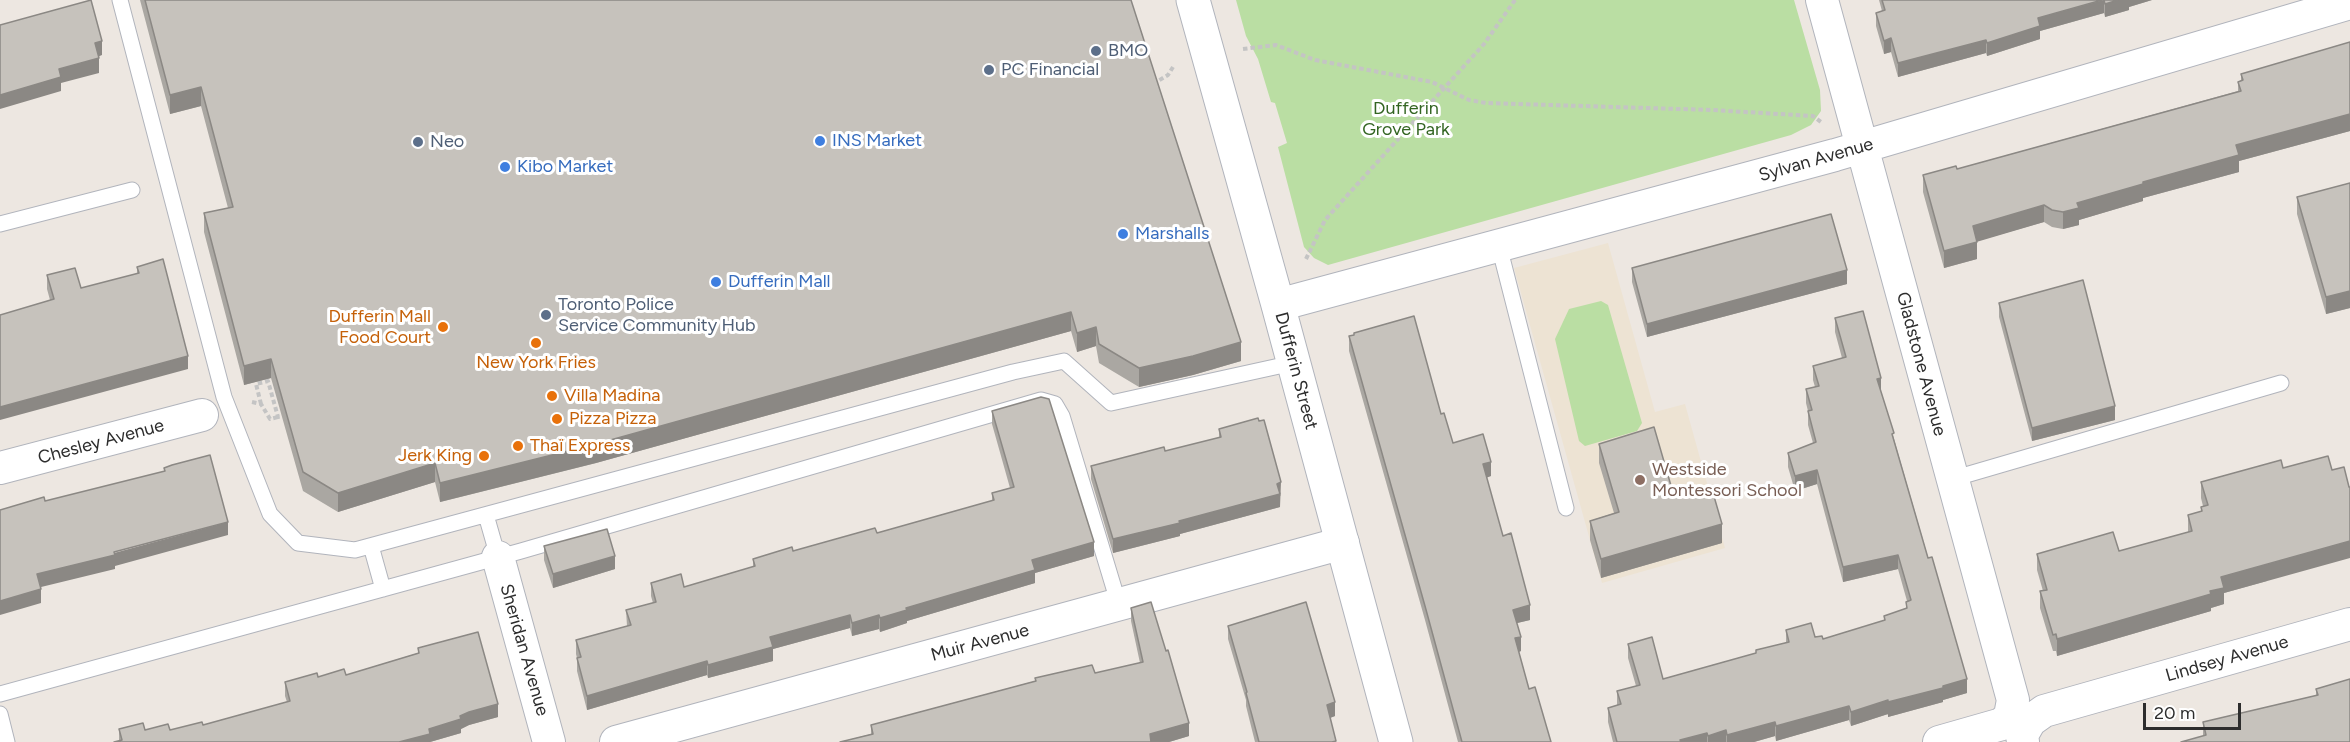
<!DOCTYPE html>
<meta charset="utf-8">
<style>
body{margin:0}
#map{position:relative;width:2350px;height:742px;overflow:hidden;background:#ede7e1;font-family:Figtree,sans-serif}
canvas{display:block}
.scale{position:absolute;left:2143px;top:703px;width:98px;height:27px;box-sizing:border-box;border:3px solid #2d2d2d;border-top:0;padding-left:8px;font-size:18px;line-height:21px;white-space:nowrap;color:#2d2d2d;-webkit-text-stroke:4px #fff;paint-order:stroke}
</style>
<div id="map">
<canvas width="2350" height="742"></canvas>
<div class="scale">20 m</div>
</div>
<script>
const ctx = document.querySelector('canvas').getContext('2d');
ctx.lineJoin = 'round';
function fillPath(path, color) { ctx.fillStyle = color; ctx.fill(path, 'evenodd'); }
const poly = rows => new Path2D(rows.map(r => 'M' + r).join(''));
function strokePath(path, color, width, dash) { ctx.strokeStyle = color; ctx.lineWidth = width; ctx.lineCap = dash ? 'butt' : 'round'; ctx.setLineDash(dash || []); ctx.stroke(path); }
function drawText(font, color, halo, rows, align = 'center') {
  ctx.font = font + ' Figtree,sans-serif'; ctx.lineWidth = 6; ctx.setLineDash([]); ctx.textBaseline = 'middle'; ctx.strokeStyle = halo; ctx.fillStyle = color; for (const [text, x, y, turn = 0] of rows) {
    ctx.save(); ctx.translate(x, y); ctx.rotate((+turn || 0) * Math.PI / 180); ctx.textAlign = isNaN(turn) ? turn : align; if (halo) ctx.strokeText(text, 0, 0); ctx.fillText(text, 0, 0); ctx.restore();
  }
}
fillPath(poly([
 [1608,243,1655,412,1685,404,1725,548,1602,583,1514,268]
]), '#ede3d3');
fillPath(poly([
 [1236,0,1794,0,1820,90,1821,111,1811,125,1791,135,1328,265,1314,258,1304,247,1278,147,1287,143,1275,103,1271,102,1258,59,1246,36],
 [1601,301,1608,305,1642,423,1637,431,1585,446,1579,441,1555,339,1569,309]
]), '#badea3');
const lane = poly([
 [120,0,224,397,270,514,298,543,355,550,1013,372,1064,361,1111,403,1293,363],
 [0,224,132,190],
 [1499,246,1566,508],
 [1952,479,2281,383],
 [486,515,498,557],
 [371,546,383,589],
 [0,694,521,551,1041,400,1055,404,1062,416,1119,605],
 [0,714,7,742]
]);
const street = poly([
 [1822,0,2013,700,2010,716,2002,724,1939,742],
 [1278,305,1835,155,2350,3],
 [0,468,202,415],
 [498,557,549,742],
 [616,742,1343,543],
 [2023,742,2022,735,2030,721,2044,711,2350,624]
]);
const secondary = poly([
 [1193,0,1278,305,1396,742]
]);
strokePath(lane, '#b1b4bc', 17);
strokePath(street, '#b1b4bc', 34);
strokePath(secondary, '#b1b4bc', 35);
strokePath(poly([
 [1243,49,1276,45,1315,60,1432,82,1469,100,1486,103,1712,110,1813,116,1821,122],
 [1153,84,1168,75,1173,67],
 [1306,259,1325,220,1484,44,1515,0],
 [252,402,261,404,270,419,278,417],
 [261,404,256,384,268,381,278,417,282,416]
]), '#c4c4c4', 4, [4.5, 3]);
strokePath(lane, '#fff', 15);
strokePath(street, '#fff', 32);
strokePath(secondary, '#fff', 33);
fillPath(poly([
 [140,0,1131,0,1241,361,1193,375,1139,387,1099,363,1096,346,1077,352,1071,331,596,463,440,502,435,482,338,512,303,491,271,378,244,385,204,232,204,213,228,208,201,106,170,114],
 [1879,0,2152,0,2129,7,2129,10,2105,17,2104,13,2040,31,2040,39,1987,56,1986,53,1898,77,1891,52,1884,54,1876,26,1876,13,1882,11],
 [2350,42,2350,131,2239,161,2239,172,2143,198,2143,201,2079,220,2079,225,2063,229,2052,227,2044,222,1977,241,1977,259,1944,268,1923,192,1923,175,1957,169,2238,91,2238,82,2241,81,2241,74],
 [2350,183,2350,308,2326,314,2297,214,2297,197],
 [137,267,188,369,50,300,47,289,47,275,81,288,137,274],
 [1632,268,1847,284,1647,337,1632,282],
 [1999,303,2115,420,2032,441,1999,317],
 [1835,318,1881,392,1894,439,1967,693,1943,700,1943,702,1888,717,1888,714,1851,726,1849,720,1776,741,1775,736,1754,742,1613,742,1608,722,1608,708,1617,705,1617,691,1636,686,1628,658,1628,644,1663,679,1756,653,1756,650,1786,643,1786,630,1823,639,1884,621,1884,616,1906,609,1906,602,1907,601,1898,569,1843,582,1817,484,1795,491,1788,467,1788,453,1813,443,1808,425,1808,411,1806,403,1806,389,1815,387,1813,380,1813,366,1842,358,1835,332],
 [1349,336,1441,414,1453,443,1491,476,1486,477,1503,536,1530,620,1517,623,1521,651,1519,652,1529,689,1551,742,1458,742,1425,620,1349,351],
 [992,411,1094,556,1035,573,1035,583,907,621,907,623,880,632,879,629,852,636,850,628,773,649,773,661,708,678,707,675,587,710,577,671,577,658,576,654,576,640,627,626,626,610,653,603,651,596,651,583,684,587,753,567,753,559,877,533,992,501,992,493,1010,488,992,424],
 [1219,429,1281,496,1280,496,1280,507,1180,534,1180,536,1113,553,1091,479,1091,466,1165,451,1219,438],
 [1599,444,1674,496,1722,543,1601,578,1590,540,1590,521,1614,513,1599,463],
 [2201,482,2267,581,2224,593,2224,604,2211,608,2211,611,2057,656,2056,651,2053,651,2040,608,2040,591,2043,591,2037,570,2037,554,2119,551,2188,532,2188,515,2201,512,2201,507,2203,506,2201,498],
 [544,546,615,569,553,588,544,560],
 [1131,608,1189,736,1169,742,840,742,871,734,871,725,1035,681,1035,678,1095,673,1140,663,1131,621],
 [1228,626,1335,716,1330,718,1336,742,1255,742,1246,706,1246,700,1228,639],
 [418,648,498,717,469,725,461,729,461,733,430,742,119,741,119,729,170,730,203,725,287,702,285,696,285,682,318,677,346,675,418,653],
 [2316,689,2350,742,2203,735,2203,722,2316,696]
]), '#aaa7a2');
fillPath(poly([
 [2104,0,2104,13,2040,31,2040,39,1987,56,1987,43,2038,18],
 [2118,0,2152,0,2129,7,2129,10,2105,17,2105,4],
 [1891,38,1891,52,1884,54,1884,41],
 [1986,40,1986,53,1898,77,1898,63],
 [102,41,102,55,95,58,95,43],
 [99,58,99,73,61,83,61,91,0,109,0,95,59,69],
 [201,87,201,106,170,114,170,95],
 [2350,114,2350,131,2239,161,2239,172,2143,198,2143,201,2079,220,2079,225,2063,229,2063,212,2077,203,2143,182,2236,145],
 [2044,205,2044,222,1973,243,1973,226],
 [1977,242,1977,259,1944,268,1944,251],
 [1847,270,1847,284,1647,337,1647,324],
 [2350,291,2350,308,2326,314,2326,297],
 [1071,312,1071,331,596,463,440,502,440,483],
 [1096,327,1096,346,1077,352,1077,333],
 [1241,342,1241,361,1193,375,1139,387,1139,368],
 [188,356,188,369,0,420,0,407],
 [271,359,271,378,244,385,244,366],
 [1881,378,1881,392,1877,379],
 [2115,406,2115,420,2032,441,2032,428],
 [1491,462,1491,476,1483,479,1483,464],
 [435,463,435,482,338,512,338,493],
 [1817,470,1817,484,1795,491,1795,476],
 [1281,482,1280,507,1180,534,1180,536,1113,553,1113,539,1179,521],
 [228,522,228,535,115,566,115,569,37,588,37,574],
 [1722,524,1722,543,1601,578,1601,559],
 [2350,541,2350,558,2224,593,2224,604,2211,608,2211,611,2057,656,2057,639,2210,591,2221,577],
 [1094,542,1094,556,1035,573,1035,583,907,621,907,623,880,632,880,618,906,608,1032,560],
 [1898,555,1898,569,1843,582,1843,567],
 [615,556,615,569,553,588,553,574],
 [41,589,41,603,0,615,0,601],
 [1530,605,1530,620,1513,624,1513,610],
 [850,615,850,628,773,649,773,661,708,678,708,665,770,637],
 [879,615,879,629,852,636,852,623],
 [1521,637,1521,651,1515,653,1515,638],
 [707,661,707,675,587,710,587,696],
 [1967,679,1967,693,1943,700,1943,702,1888,717,1888,702],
 [1888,700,1888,714,1851,726,1851,712],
 [1335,702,1335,716,1327,719,1327,705],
 [498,704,498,717,469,725,461,729,461,733,430,742,399,742,469,712],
 [1849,706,1849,720,1776,741,1776,726],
 [1775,722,1775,736,1754,742,1727,742,1727,735],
 [1189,723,1189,736,1169,742,1150,742,1150,734],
 [1726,730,1726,742,1708,742,1708,736],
 [1707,733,1707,742,1680,742,1680,740]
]), '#8b8884');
const building = poly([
 [91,0,102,41,95,43,99,58,59,69,61,77,0,95,0,25,91,0],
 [145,0,1131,0,1241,342,1193,356,1139,368,1099,344,1096,327,1077,333,1071,312,596,444,440,483,435,463,338,493,303,472,271,359,244,366,204,213,233,207,201,87,170,95,145,0],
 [1882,0,2102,0,2038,18,2040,26,1987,43,1986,40,1898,63,1891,38,1884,41,1876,13,1885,10,1882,0],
 [2104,0,2118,0,2105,4,2104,0],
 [2350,42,2350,114,2236,145,2239,155,2143,182,2143,184,2077,203,2079,208,2063,212,2052,210,2044,205,1973,226,1977,242,1944,251,1923,175,1956,166,1957,169,2241,91,2238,82,2243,80,2241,74,2350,42],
 [2350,183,2350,291,2326,297,2297,197,2350,183],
 [1831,214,1847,270,1647,324,1632,268,1831,214],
 [163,259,188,356,0,407,0,315,54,299,47,275,75,268,81,288,139,273,137,267,163,259],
 [2083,280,2115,406,2032,428,1999,303,2083,280],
 [1863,311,1881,378,1877,379,1894,433,1892,434,1928,558,1932,557,1967,679,1943,686,1943,688,1888,702,1888,700,1851,712,1849,706,1776,726,1775,722,1727,735,1726,730,1708,736,1707,733,1680,740,1681,742,1617,742,1608,708,1621,704,1617,691,1640,685,1628,644,1652,637,1663,679,1756,653,1756,650,1789,642,1786,630,1811,623,1815,637,1822,636,1823,639,1885,620,1884,616,1907,608,1906,602,1911,600,1898,555,1843,567,1817,470,1795,476,1788,453,1816,442,1808,411,1812,410,1806,389,1819,386,1813,366,1846,357,1835,318,1863,311],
 [1414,316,1441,414,1444,413,1453,443,1483,434,1491,462,1483,464,1503,536,1511,533,1530,605,1513,610,1521,637,1515,638,1529,689,1535,687,1551,742,1462,742,1425,606,1349,336,1354,335,1354,333,1414,316],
 [1041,397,1049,399,1094,542,1032,560,1035,570,906,608,907,610,880,618,879,615,852,623,850,615,770,637,773,647,708,665,707,661,587,696,577,658,581,657,576,640,631,625,626,610,656,602,651,583,681,574,684,587,755,566,753,559,792,547,793,551,875,528,877,533,994,500,992,493,1014,487,992,411,1041,397],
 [1258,418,1259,421,1264,420,1281,482,1277,484,1280,494,1179,521,1180,523,1113,539,1091,466,1164,447,1165,451,1221,437,1219,429,1258,418],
 [1654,427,1674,496,1711,486,1722,524,1601,559,1590,521,1619,512,1599,444,1654,427],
 [210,455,228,522,114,552,115,555,37,574,41,589,0,601,0,510,44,497,45,501,165,471,164,468,172,465,210,455],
 [2328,456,2332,470,2344,467,2349,487,2350,487,2350,541,2221,577,2224,588,2210,591,2211,594,2057,639,2056,634,2053,635,2040,591,2047,590,2037,554,2113,532,2119,551,2192,531,2188,515,2202,511,2201,507,2208,505,2201,482,2281,460,2283,468,2328,456],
 [607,529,615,556,553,574,544,546,607,529],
 [1151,602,1166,651,1168,650,1189,723,1150,734,1151,742,840,742,873,734,871,725,1036,681,1035,678,1092,665,1095,673,1143,662,1131,608,1151,602],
 [1306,602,1335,702,1327,705,1336,741,1332,742,1259,742,1246,693,1247,692,1228,626,1306,602],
 [478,632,498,704,469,712,460,716,461,719,429,729,430,734,399,742,114,742,122,740,119,729,143,723,145,730,168,724,170,730,202,722,203,725,290,701,285,682,317,673,318,677,344,669,346,675,419,653,418,648,478,632],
 [2350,679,2350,742,2181,742,2206,735,2203,722,2318,695,2316,689,2350,679]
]);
fillPath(building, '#c6c2bc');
strokePath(building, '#8b8884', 1.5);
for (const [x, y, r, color] of [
 [1096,51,6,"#5c6f8a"],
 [989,70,6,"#5c6f8a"],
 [820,141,6,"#3f7fe0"],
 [418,142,6,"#5c6f8a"],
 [505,167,6,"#3f7fe0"],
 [1123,234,6,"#3f7fe0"],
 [716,282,6,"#3f7fe0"],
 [546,315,6,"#5c6f8a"],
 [443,327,6,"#e8710a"],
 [536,343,6,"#e8710a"],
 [552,396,6,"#e8710a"],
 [557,419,6,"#e8710a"],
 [518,446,6,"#e8710a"],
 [484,456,6,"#e8710a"],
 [1640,480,6,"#8d6e63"]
]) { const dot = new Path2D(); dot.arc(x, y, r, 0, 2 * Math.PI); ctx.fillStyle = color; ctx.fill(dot); strokePath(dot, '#fff', 2); }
drawText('18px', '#4e5e75', '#fff', [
 ["BMO",1108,51],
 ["PC Financial",1001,70],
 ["Neo",430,142],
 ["Toronto Police",558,305],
 ["Service Community Hub",558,326]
], 'left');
drawText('18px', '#336522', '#fff', [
 ["Dufferin",1406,109],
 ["Grove Park",1406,130]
]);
drawText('18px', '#366cbe', '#fff', [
 ["INS Market",832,141],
 ["Kibo Market",517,167],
 ["Marshalls",1135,234],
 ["Dufferin Mall",728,282]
], 'left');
drawText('18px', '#2d2d2d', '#fff', [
 ["Sylvan Avenue",1816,160,-16],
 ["Gladstone Avenue",1921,364,75],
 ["Dufferin Street",1296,371,75],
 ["Chesley Avenue",101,442,-15],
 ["Muir Avenue",980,643,-15],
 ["Sheridan Avenue",524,650,74],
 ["Lindsey Avenue",2227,659,-16]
]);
drawText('18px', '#c56008', '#fff', [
 ["Dufferin Mall",431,317,"right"],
 ["Food Court",431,338,"right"],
 ["New York Fries",536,363,"center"],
 ["Villa Madina",564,396],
 ["Pizza Pizza",569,419],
 ["Thaï Express",530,446],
 ["Jerk King",472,456,"right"]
], 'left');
drawText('18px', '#785e54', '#fff', [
 ["Westside",1652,470],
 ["Montessori School",1652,491]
], 'left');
</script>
